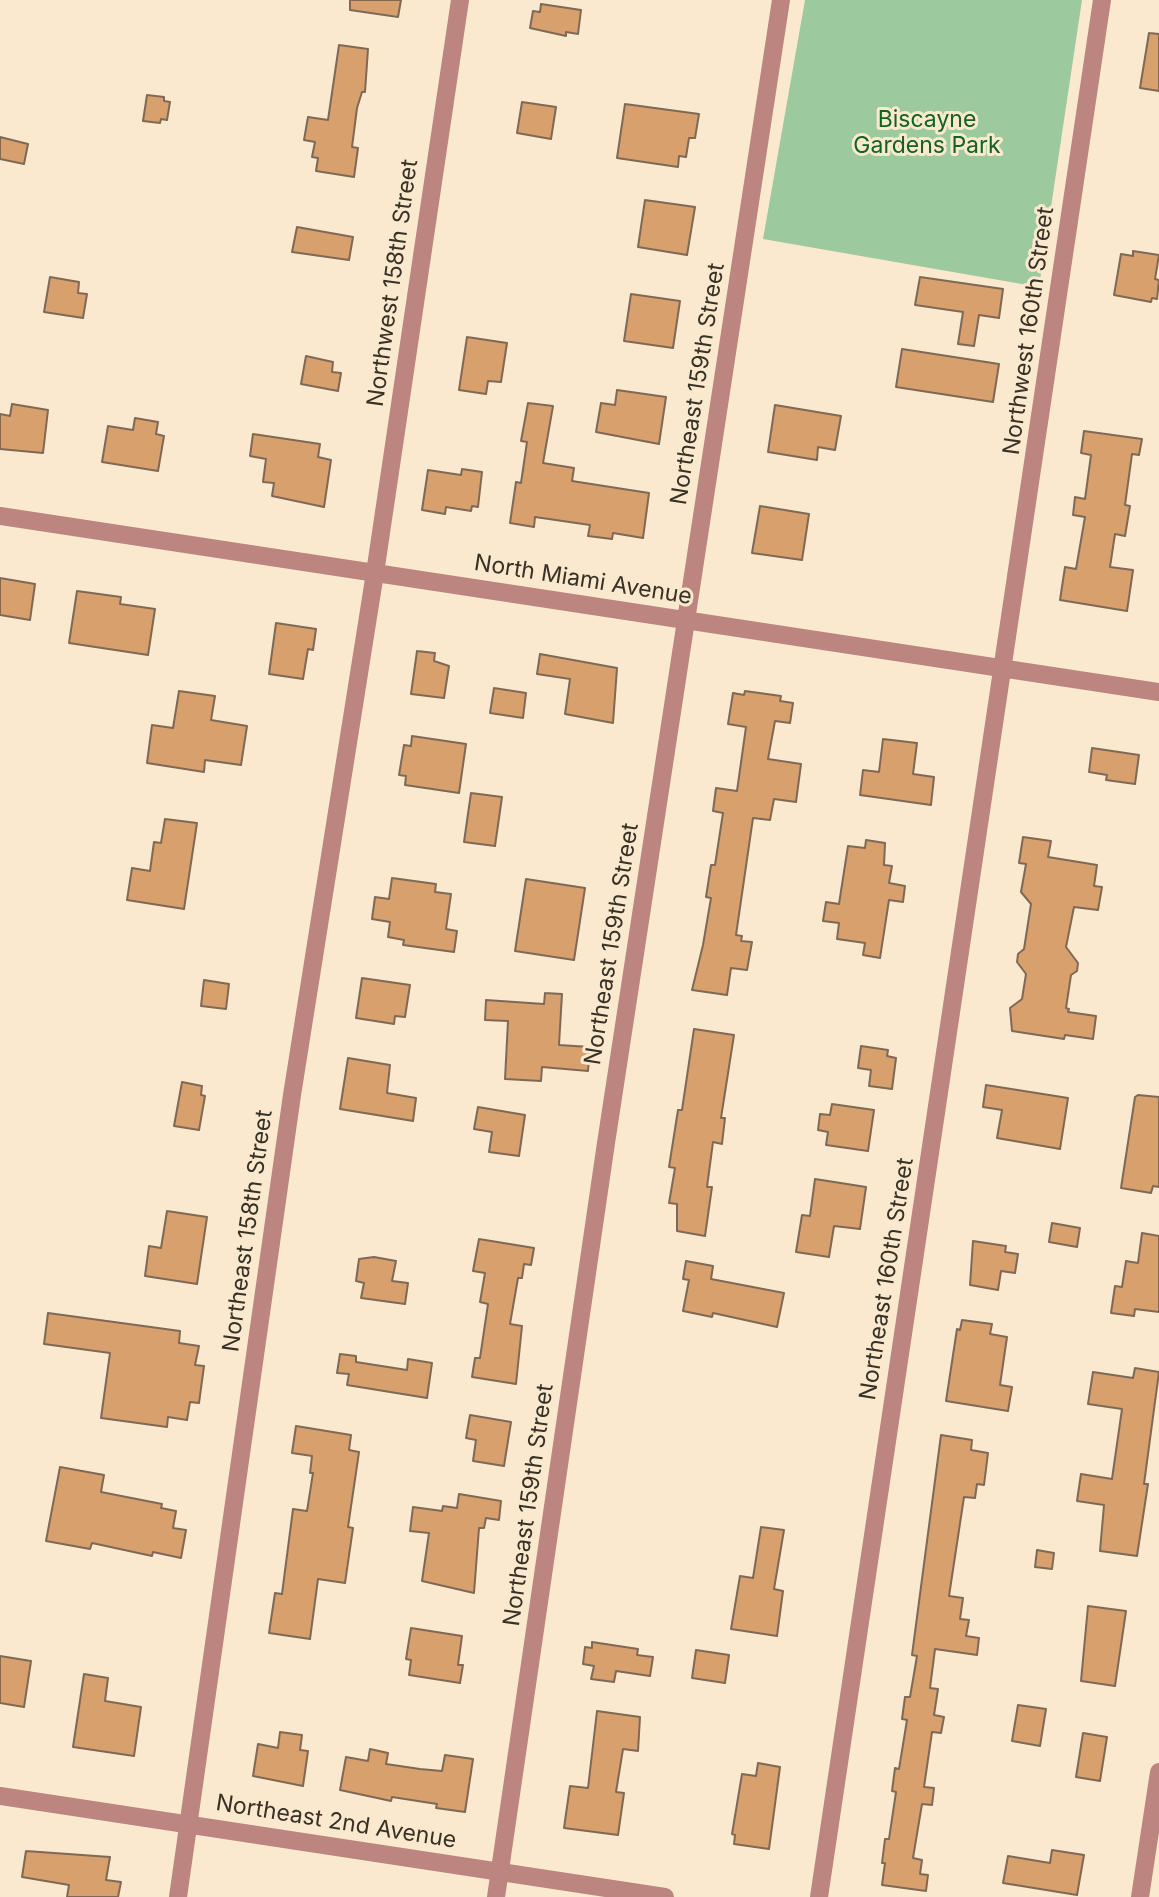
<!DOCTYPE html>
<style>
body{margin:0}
canvas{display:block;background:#fae9ce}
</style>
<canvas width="1159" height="1897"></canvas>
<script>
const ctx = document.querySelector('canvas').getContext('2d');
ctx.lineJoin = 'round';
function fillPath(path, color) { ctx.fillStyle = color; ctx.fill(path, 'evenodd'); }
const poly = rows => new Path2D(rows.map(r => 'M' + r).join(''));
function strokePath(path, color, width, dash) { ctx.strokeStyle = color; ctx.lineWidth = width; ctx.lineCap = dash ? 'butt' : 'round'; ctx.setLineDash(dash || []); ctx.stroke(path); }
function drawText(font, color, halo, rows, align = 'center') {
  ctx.font = font + ' Inter,sans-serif'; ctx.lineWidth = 6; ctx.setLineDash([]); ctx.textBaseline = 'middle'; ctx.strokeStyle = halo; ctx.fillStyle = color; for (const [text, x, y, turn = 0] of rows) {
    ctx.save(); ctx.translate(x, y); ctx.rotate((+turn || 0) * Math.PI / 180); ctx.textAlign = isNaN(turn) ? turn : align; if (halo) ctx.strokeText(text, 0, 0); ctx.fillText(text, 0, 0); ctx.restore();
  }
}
fillPath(poly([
 [805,0,1082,0,1039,287,763,239]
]), '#9dc99e');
const building = poly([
 [350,0,401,0,398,17,350,10,350,0],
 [541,4,581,10,578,34,566,32,566,36,530,28,533,11,540,12,541,4],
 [1149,33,1159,34,1159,91,1140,88,1149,33],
 [339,45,368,49,365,92,362,92,357,108,352,147,358,148,354,177,316,171,318,158,312,157,315,142,304,140,308,117,328,120,339,45],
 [147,95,164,97,164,101,170,102,167,120,161,119,160,123,143,121,147,95],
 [522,102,556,107,551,139,517,133,522,102],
 [625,104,699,114,695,138,689,138,686,157,679,156,678,167,617,158,625,104],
 [0,137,28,144,24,164,0,159,0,137],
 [645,200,695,207,687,255,638,247,645,200],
 [297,227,353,237,349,260,292,252,297,227],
 [1133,251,1159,255,1155,279,1159,280,1157,299,1152,298,1151,302,1114,295,1121,254,1133,256,1133,251],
 [50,277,79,282,78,293,87,294,83,318,44,312,50,277],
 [920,277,1003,289,999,318,979,315,974,346,958,344,963,312,915,305,920,277],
 [631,294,680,301,673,348,624,341,631,294],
 [467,337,507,343,501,382,488,381,486,394,459,390,467,337],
 [902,349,999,364,993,402,896,387,902,349],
 [306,356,333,362,332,372,341,373,338,391,301,384,306,356],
 [617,390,666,397,659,444,596,432,601,403,615,405,617,390],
 [528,403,553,406,543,463,574,468,572,481,649,493,643,538,613,533,612,539,588,536,590,525,535,517,534,527,510,523,516,482,521,483,527,442,521,441,528,403],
 [12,404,48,410,43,453,0,449,0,414,10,416,12,404],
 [775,405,841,416,835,450,818,447,817,460,768,452,775,405],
 [135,418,158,422,156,434,164,436,158,471,102,462,108,426,133,430,135,418],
 [1084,431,1142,439,1139,455,1132,454,1125,505,1130,506,1125,536,1115,534,1110,567,1133,570,1127,611,1060,600,1065,567,1076,569,1085,517,1073,515,1075,497,1085,499,1091,455,1081,453,1084,431],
 [253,434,320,444,318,457,331,460,324,507,272,496,274,483,263,482,266,459,250,456,253,434],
 [462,469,482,472,478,507,472,506,471,511,446,507,445,514,422,510,428,470,461,475,462,469],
 [760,506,809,514,802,560,752,553,760,506],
 [0,578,35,584,30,620,0,615,0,578],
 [77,591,121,597,120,604,155,609,148,655,69,643,77,591],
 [276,623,316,629,313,650,308,649,303,679,269,674,276,623],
 [417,651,435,653,434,661,449,666,444,698,411,694,417,651],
 [540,654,617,668,613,723,565,714,570,679,537,674,540,654],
 [494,688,526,693,523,718,490,713,494,688],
 [179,691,215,696,211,720,247,726,241,765,205,760,204,772,147,763,152,725,173,728,179,691],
 [745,691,781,696,780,701,793,703,790,723,775,721,768,759,801,764,796,802,774,799,770,820,753,818,736,935,742,936,741,941,752,942,747,970,731,968,727,995,692,990,703,945,711,898,706,897,711,865,715,865,723,813,713,811,716,788,737,791,746,727,728,724,733,693,744,695,745,691],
 [412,736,466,744,459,793,405,785,406,776,399,775,404,745,411,746,412,736],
 [883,739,917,743,913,774,934,777,931,805,860,795,863,770,879,772,883,739],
 [1092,748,1139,755,1135,784,1106,780,1107,775,1089,772,1092,748],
 [471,793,502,797,495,846,464,842,471,793],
 [165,819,197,823,184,909,127,900,132,868,150,871,154,842,161,843,165,819],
 [1023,837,1051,841,1048,857,1097,865,1094,886,1102,887,1098,910,1074,907,1066,947,1078,963,1077,971,1071,975,1066,1008,1069,1009,1068,1012,1096,1016,1093,1039,1065,1035,1064,1039,1012,1031,1010,1008,1022,999,1026,974,1017,962,1018,954,1024,949,1031,904,1021,892,1026,864,1019,863,1023,837],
 [866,840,885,843,884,865,892,866,889,883,905,886,903,902,889,900,880,958,863,955,865,943,837,939,839,923,823,921,826,902,839,904,848,846,865,848,866,840],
 [392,878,436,884,435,892,451,894,446,929,457,931,454,952,403,945,404,940,388,937,390,922,372,919,375,897,389,899,392,878],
 [526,879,585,888,574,960,515,951,526,879],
 [362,978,410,985,405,1017,395,1016,394,1024,356,1018,362,978],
 [204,980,229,984,226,1009,201,1006,204,980],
 [545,993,562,994,559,1045,590,1047,588,1071,542,1067,541,1081,505,1079,508,1021,485,1020,486,1000,544,1004,545,993],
 [694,1029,734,1035,721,1118,725,1118,722,1144,713,1142,707,1187,712,1187,705,1236,677,1231,677,1204,669,1203,675,1168,669,1167,678,1110,682,1110,694,1029],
 [861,1046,888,1050,887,1056,896,1058,892,1089,869,1086,871,1070,858,1068,861,1046],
 [348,1058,390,1065,387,1093,416,1098,413,1121,340,1109,348,1058],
 [182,1082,202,1086,201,1095,205,1096,199,1130,174,1126,182,1082],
 [986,1085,1068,1098,1060,1149,997,1138,1002,1110,983,1107,986,1085],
 [1138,1095,1159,1097,1159,1187,1153,1186,1151,1193,1121,1188,1135,1097,1138,1095],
 [832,1104,874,1110,868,1151,826,1145,828,1132,818,1130,820,1114,830,1115,832,1104],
 [478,1107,525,1115,519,1156,489,1152,492,1132,474,1129,478,1107],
 [815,1179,866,1187,860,1229,834,1226,829,1257,796,1252,802,1215,810,1216,815,1179],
 [167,1211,207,1217,197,1284,145,1276,149,1246,161,1248,167,1211],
 [1052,1223,1080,1228,1077,1247,1049,1242,1052,1223],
 [1142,1233,1159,1236,1159,1312,1135,1309,1134,1316,1111,1313,1115,1286,1122,1287,1126,1261,1138,1263,1142,1233],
 [479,1239,534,1248,531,1265,524,1264,522,1278,518,1278,510,1324,522,1326,516,1384,472,1377,475,1358,480,1358,488,1304,480,1302,485,1273,473,1271,479,1239],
 [973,1241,1006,1246,1005,1252,1018,1254,1015,1273,1001,1271,998,1290,970,1285,973,1241],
 [374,1257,396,1261,392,1281,408,1283,405,1304,361,1298,364,1283,356,1281,359,1259,374,1257],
 [686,1261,713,1266,711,1279,784,1293,777,1327,713,1313,712,1317,683,1311,689,1280,683,1279,686,1261],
 [48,1313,180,1331,179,1343,199,1346,195,1365,204,1366,199,1403,190,1402,187,1420,168,1417,167,1427,101,1418,110,1353,44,1344,48,1313],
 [962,1320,992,1324,990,1334,1007,1337,1000,1385,1012,1387,1008,1411,946,1401,957,1329,960,1330,962,1320],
 [340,1354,356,1356,356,1362,407,1370,408,1359,432,1363,427,1398,347,1385,349,1374,337,1373,340,1354],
 [1135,1368,1159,1372,1144,1484,1148,1484,1137,1556,1100,1551,1104,1505,1077,1501,1081,1474,1112,1479,1122,1409,1088,1404,1093,1372,1133,1378,1135,1368],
 [470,1415,511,1422,504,1466,473,1461,476,1440,466,1438,470,1415],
 [296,1426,351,1435,349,1450,359,1452,348,1527,353,1528,345,1583,318,1579,310,1639,269,1633,275,1593,282,1594,293,1509,307,1511,313,1473,310,1473,312,1456,292,1453,296,1426],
 [941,1435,972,1440,971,1450,988,1453,984,1485,977,1484,975,1498,964,1497,949,1596,963,1598,960,1619,969,1620,966,1636,979,1638,977,1655,935,1649,930,1688,938,1689,934,1715,944,1717,941,1733,932,1732,924,1787,934,1788,932,1805,922,1804,913,1858,922,1860,920,1874,928,1875,926,1891,882,1885,885,1863,882,1863,885,1839,889,1839,896,1792,892,1791,895,1768,899,1769,907,1720,902,1719,905,1697,910,1697,917,1656,912,1655,941,1435],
 [60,1467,104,1475,101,1492,162,1504,161,1508,176,1511,173,1528,186,1530,181,1558,153,1552,152,1556,92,1543,90,1549,46,1541,60,1467],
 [459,1494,501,1501,499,1520,486,1518,484,1528,479,1528,474,1593,422,1581,429,1533,410,1531,413,1507,442,1511,443,1506,457,1508,459,1494],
 [761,1527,784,1530,774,1589,783,1591,777,1636,731,1629,740,1576,753,1578,761,1527],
 [1037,1550,1054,1553,1052,1569,1035,1567,1037,1550],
 [1088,1606,1126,1611,1115,1686,1081,1681,1088,1606],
 [411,1628,462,1636,458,1665,463,1665,460,1683,409,1675,411,1660,406,1659,411,1628],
 [592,1642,638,1649,637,1655,653,1657,650,1676,616,1671,614,1682,591,1679,594,1666,583,1664,585,1647,592,1648,592,1642],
 [696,1650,729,1655,725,1683,692,1678,696,1650],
 [0,1656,31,1661,24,1707,0,1703,0,1656],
 [84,1674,108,1678,105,1701,141,1707,134,1756,73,1747,84,1674],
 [1018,1705,1046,1709,1040,1746,1012,1741,1018,1705],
 [597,1711,640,1717,638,1751,623,1749,616,1792,624,1793,618,1835,564,1828,570,1786,588,1788,597,1711],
 [280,1732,302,1735,300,1750,308,1751,303,1786,253,1776,258,1744,278,1748,280,1732],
 [1083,1733,1107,1737,1100,1781,1076,1777,1083,1733],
 [370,1749,388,1753,386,1764,420,1769,442,1771,445,1755,473,1759,465,1812,436,1808,437,1804,392,1797,391,1801,340,1790,346,1757,368,1761,370,1749],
 [758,1763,780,1767,769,1849,734,1844,735,1835,732,1834,742,1774,756,1776,758,1763],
 [1052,1850,1084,1855,1077,1895,1003,1883,1008,1856,1050,1863,1052,1850],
 [26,1851,110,1857,106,1880,121,1882,118,1897,67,1897,69,1885,22,1877,26,1851]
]);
fillPath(building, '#d7a06d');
strokePath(building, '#7f6956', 2);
strokePath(poly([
 [0,516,1159,692],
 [0,1796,665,1897],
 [178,1897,292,1095,375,573,460,0],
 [496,1897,606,1143,781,0],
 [819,1897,1102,0],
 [1140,1897,1159,1772]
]), '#bc857f', 18);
drawText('23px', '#126322', '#fae9ce', [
 ["Biscayne",927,120],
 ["Gardens Park",927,146]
]);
drawText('23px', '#373126', '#fae9ce', [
 ["Northwest 158th Street",393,283,-82],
 ["Northwest 160th Street",1029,331,-82],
 ["Northeast 159th Street",698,384,-81],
 ["North Miami Avenue",583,580,9],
 ["Northeast 159th Street",612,944,-81],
 ["Northeast 158th Street",248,1231,-82],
 ["Northeast 160th Street",887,1279,-81],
 ["Northeast 159th Street",529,1505,-82],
 ["Northeast 2nd Avenue",336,1822,9]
]);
</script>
